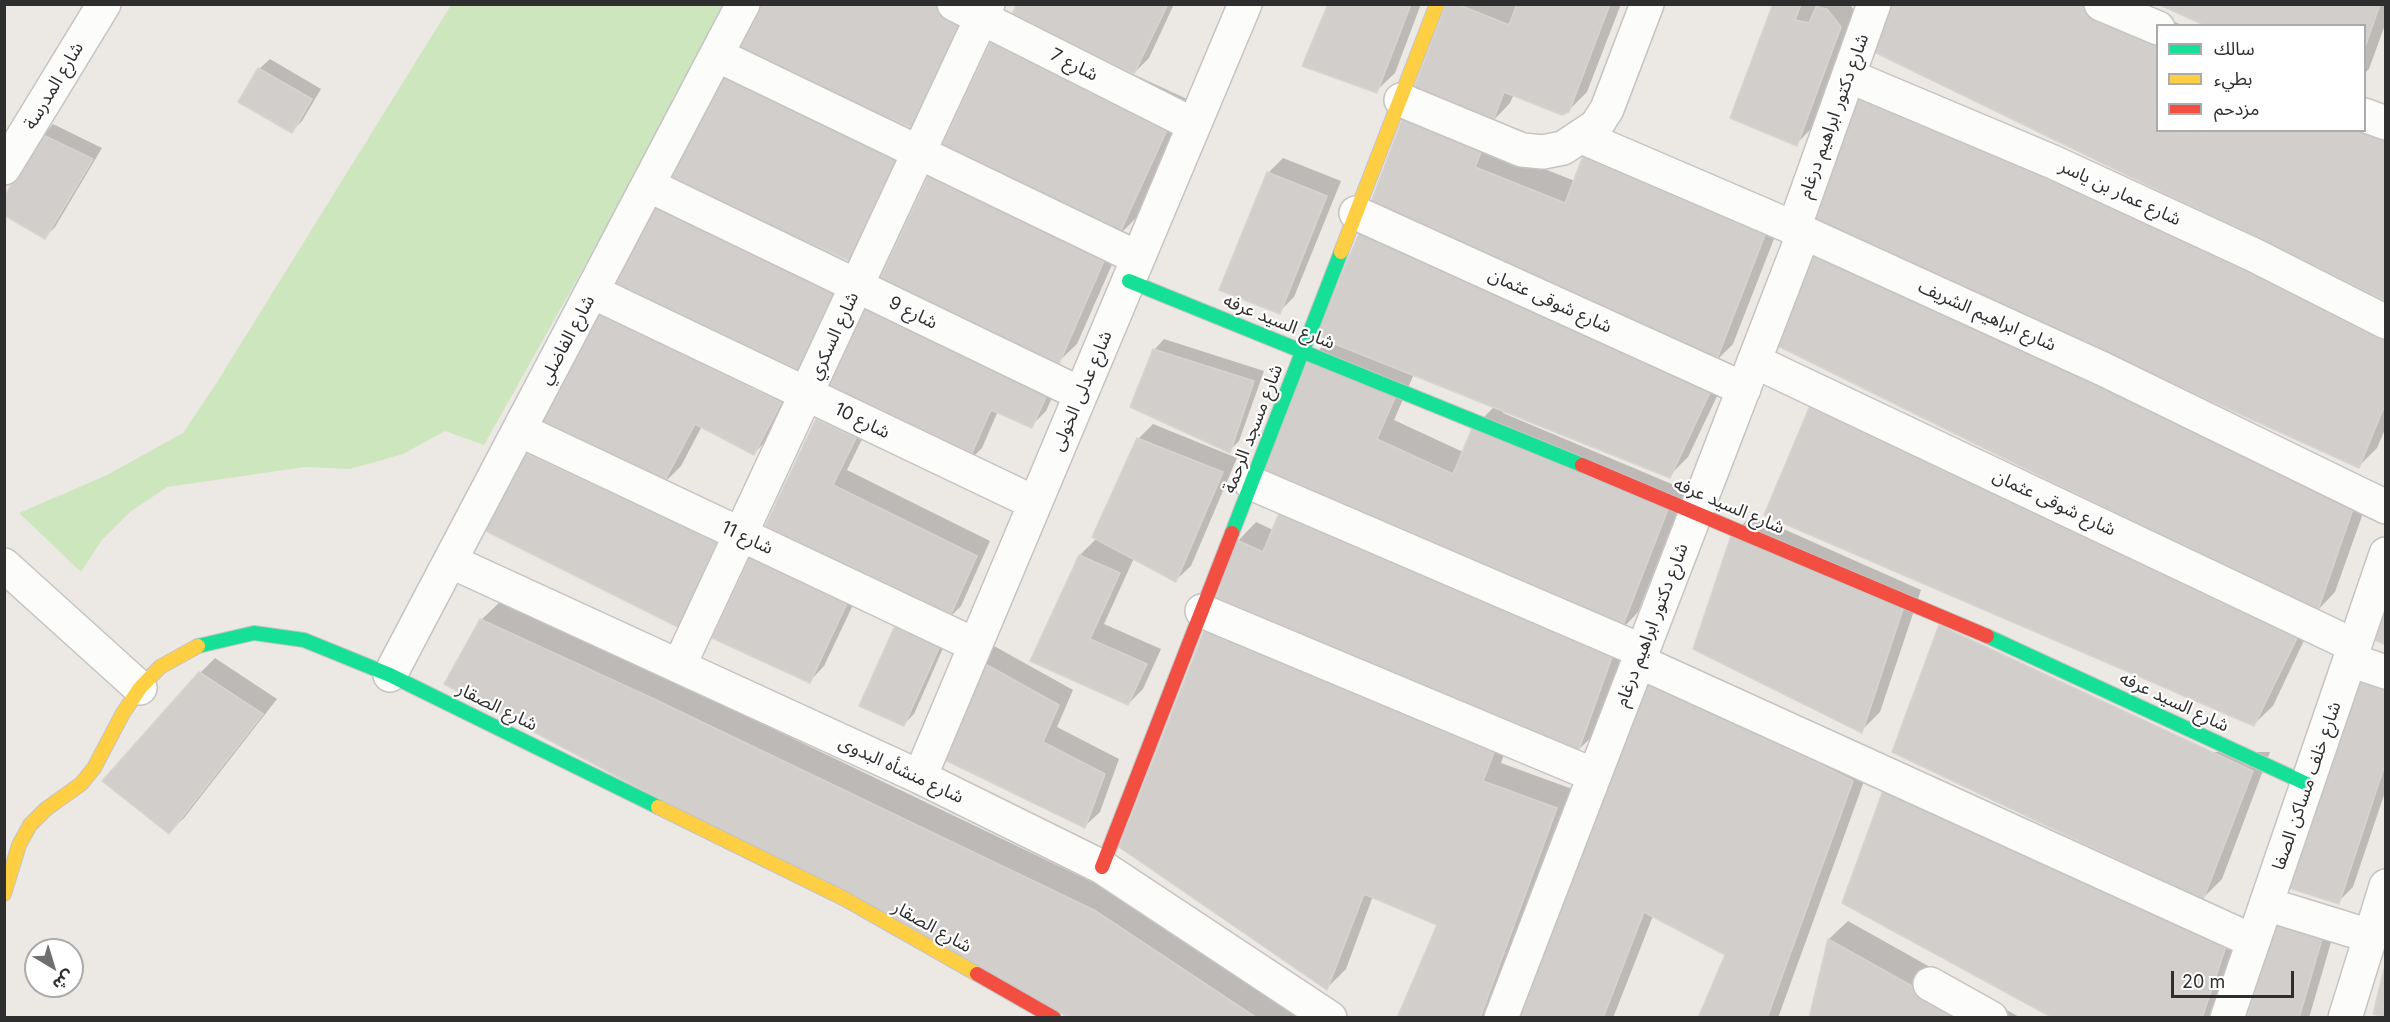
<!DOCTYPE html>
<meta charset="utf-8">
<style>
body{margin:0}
#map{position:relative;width:2390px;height:1022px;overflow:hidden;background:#ece8e4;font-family:Inter,"Noto Sans Arabic",sans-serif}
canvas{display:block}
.frame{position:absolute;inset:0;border:6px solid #2e2e2e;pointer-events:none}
.legend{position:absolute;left:2156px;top:24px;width:210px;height:108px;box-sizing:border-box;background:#fff;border:2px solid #ababab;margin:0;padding:8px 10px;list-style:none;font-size:18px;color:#2e2e2e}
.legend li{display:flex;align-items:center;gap:12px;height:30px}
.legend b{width:30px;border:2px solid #ababab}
.north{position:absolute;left:24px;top:938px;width:60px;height:60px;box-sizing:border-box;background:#fff;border:2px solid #ababab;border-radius:50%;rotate:142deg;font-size:16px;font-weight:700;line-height:24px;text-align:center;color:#2e2e2e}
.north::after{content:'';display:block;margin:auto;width:21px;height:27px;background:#706f6e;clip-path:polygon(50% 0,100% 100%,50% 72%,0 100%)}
.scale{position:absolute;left:2171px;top:971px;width:123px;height:27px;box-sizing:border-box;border:3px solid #2e2e2e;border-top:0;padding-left:8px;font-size:18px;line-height:21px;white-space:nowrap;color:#2e2e2e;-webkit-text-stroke:4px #fff;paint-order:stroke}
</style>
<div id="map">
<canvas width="2390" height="1022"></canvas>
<div class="frame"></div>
<ul class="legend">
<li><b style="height:8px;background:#16e098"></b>سالك</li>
<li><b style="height:8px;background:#ffcf43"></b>بطيء</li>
<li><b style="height:8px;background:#f24e42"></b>مزدحم</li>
</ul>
<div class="north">ش</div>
<div class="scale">20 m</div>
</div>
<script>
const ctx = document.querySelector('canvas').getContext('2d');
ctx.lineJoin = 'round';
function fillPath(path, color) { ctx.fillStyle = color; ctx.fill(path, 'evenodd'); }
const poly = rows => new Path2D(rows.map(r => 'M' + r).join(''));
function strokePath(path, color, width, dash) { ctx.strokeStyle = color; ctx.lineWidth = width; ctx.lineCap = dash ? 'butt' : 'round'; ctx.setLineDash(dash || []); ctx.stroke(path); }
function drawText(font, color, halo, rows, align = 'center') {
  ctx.font = font + ' Inter,"Noto Sans Arabic",sans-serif'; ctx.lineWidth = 4.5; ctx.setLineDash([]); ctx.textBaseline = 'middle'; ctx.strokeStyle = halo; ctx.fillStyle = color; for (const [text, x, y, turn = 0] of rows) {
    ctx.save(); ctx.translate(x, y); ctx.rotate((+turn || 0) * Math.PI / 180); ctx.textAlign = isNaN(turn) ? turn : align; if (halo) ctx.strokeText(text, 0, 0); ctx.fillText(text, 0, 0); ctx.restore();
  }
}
fillPath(poly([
 [451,5,731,5,484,445,445,431,403,454,350,469,305,467,167,487,130,512,102,540,81,572,19,513,107,475,183,433,217,382]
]), '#cee6be');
fillPath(poly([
 [1018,4,1174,4,1149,58,1133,74,1189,100,1136,218,1121,233,1125,235,1077,344,1058,362,951,152],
 [1330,4,1421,4,1395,73,1376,91],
 [1447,4,1621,4,1587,92,1568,111,1514,94,1510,103,1492,122],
 [1774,4,1810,4,1818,7,1821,4,1850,4,1855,12,1811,129,1796,144],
 [1884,4,2135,4,2184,26,2158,26,2158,130,2386,299],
 [2162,4,2386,4,2386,22,2369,69,2364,74,2364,26],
 [270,59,321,89,302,121,292,131,259,69],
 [1872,67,2386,309,2386,427,2377,448,2358,467,1853,86],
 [1405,114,1575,181,1786,208,1733,344,1717,360,1731,367,1688,457,1669,476,1504,410,1503,413,1686,490,1638,612,1624,627,1633,631,1597,732,1578,750,1515,724,1501,763,1575,790,1490,1018,1399,1018,1439,925,1373,896,1346,969,1327,988,1209,622,1229,602,1238,541,1256,522,1273,530,1285,501,1309,360,1329,340],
 [1414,374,1495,406,1474,427,1463,452,1394,420],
 [53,124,102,148,55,227,45,237,43,135],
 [1283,158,1341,181,1294,297,1279,312,1268,173],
 [1809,249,2373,485,2335,592,2317,611],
 [851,277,773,434,754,453,702,426,681,466,662,485,531,417],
 [1164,339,1264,371,1239,441,1229,451,1154,350],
 [1064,371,1046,411,1031,426,998,411,982,448,967,463,870,423,847,470,990,541,961,606,946,621,763,534,817,420,834,403],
 [1813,402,2316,615,2273,706,2254,724],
 [1153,424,1237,458,1191,566,1176,580,1134,558,1104,624,1161,649,1143,689,1128,704,1032,661,1080,555,1097,538,1138,439],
 [542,439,740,530,701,614,527,454],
 [1752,515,1921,590,1880,712,1861,731,1733,534],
 [862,586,824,666,810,681,714,637],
 [500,602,671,680,1113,892,1308,1018,1073,1018,481,620],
 [910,610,952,628,914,714,903,725],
 [994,646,1073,690,1057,727,1119,759,1100,812,1085,826,979,661],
 [215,658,277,699,184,818,169,832,200,673],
 [2386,662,2386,789,2353,887,2338,902],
 [1636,674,1871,762,1778,1018,1700,1018,1727,954,1653,916,1613,1018,1512,1018],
 [1894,752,2270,752,2222,879,2203,898],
 [2339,915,2309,1018,2248,1018],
 [1848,921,2021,1018,1811,1018,1829,939],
 [2244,924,2213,1018,2056,1018]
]), '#0003');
const building = poly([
 [756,4,941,4,977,21,927,134,729,51,756,4],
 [1017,4,1168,4,1134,74,1011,16,1017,4],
 [1328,4,1411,4,1377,93,1302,66,1328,4],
 [1446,4,1457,4,1509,25,1517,4,1610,4,1569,112,1562,115,1504,92,1492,124,1414,88,1446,4],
 [1773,4,1801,4,1795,20,1809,23,1816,7,1827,9,1841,27,1797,146,1730,118,1773,4],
 [1882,4,2074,4,2158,40,2158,130,2364,130,2386,138,2386,301,1872,51,1882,4],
 [2158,4,2380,4,2364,50,2364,26,2206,26,2158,4],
 [994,35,1172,119,1117,239,942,145,994,35],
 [258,68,312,99,292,133,238,102,258,68],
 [718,69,902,161,853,262,658,177,718,69],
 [1852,85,2386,336,2386,402,2359,468,1814,221,1811,198,1852,85],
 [1404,114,1482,150,1475,167,1565,203,1585,151,1768,227,1715,364,1369,207,1404,114],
 [41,134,93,159,45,239,4,215,4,197,41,134],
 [931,170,1107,254,1059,364,879,281,931,170],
 [1267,172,1327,196,1280,314,1219,290,1267,172],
 [647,199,837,292,795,382,599,281,647,199],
 [1364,222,1713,386,1670,478,1315,336,1364,222],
 [1808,248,2355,503,2317,613,1770,342,1808,248],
 [589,304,781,403,754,455,695,424,662,486,529,418,589,304],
 [866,304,1051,386,1032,428,991,410,967,464,822,400,866,304],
 [1153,349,1254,381,1230,453,1130,407,1153,349],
 [1308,359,1397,393,1377,439,1453,474,1473,426,1668,509,1620,633,1262,474,1308,359],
 [1812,401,2299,634,2254,726,1764,515,1812,401],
 [816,419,856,438,833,485,977,556,947,623,761,535,816,419],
 [1137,438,1223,472,1176,582,1092,537,1137,438],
 [526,453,726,545,686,631,480,528,526,453],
 [1284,501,1615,649,1578,752,1216,598,1237,540,1263,552,1284,501],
 [1732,533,1903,609,1862,733,1693,649,1732,533],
 [1079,555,1120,573,1090,639,1147,664,1128,705,1030,661,1079,555],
 [750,556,848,601,810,683,712,638,750,556],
 [2386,597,2386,645,2373,639,2386,597],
 [480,619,652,698,1094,910,1257,1018,1070,1018,444,684,480,619],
 [898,619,943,639,904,726,859,706,898,619],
 [1208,621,1499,739,1483,781,1557,808,1480,1018,1397,1018,1437,925,1364,894,1327,990,1119,847,1208,621],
 [1939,625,2253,771,2203,900,1892,752,1939,625],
 [978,660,1059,705,1043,742,1105,774,1085,828,937,756,978,660],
 [199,672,263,714,169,834,102,781,199,672],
 [2356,672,2386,681,2386,761,2339,904,2286,887,2356,672],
 [1635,673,1853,781,1767,1018,1698,1018,1725,955,1644,912,1603,1018,1511,1018,1635,673],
 [1885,785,2227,943,2202,1018,2053,1018,1842,903,1885,785],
 [2277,916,2325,929,2299,1018,2247,1018,2277,916],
 [1828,939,1969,1018,1809,1018,1828,939],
 [2386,961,2386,1018,2385,1018,2373,1014,2386,961]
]);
fillPath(building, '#d1cecb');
strokePath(building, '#d7d4d0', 1.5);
const street = poly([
 [954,4,1194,125],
 [2101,4,2158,28],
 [717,55,1138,258],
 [1849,76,2053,162,2254,255,2386,322],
 [1401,100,1522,150,1543,152,1563,148,1596,126,1607,109,1647,4],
 [2364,115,2386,123],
 [1582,137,1794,228,2103,369,2386,507],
 [4,168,104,4],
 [648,185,1081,394],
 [1356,213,1744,389],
 [1794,228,1874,4],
 [593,292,1035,503],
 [1754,361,2355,646],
 [520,430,975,645],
 [1251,483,1642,651],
 [450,561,920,777,1102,867,1330,1018],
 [4,565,140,688],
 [1202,611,1594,775],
 [2350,660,2386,672],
 [1638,661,2253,941],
 [679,666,988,4],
 [390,675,743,4],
 [920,777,1245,4],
 [2266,904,2370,936],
 [1930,984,1991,1018],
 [1501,1018,1804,232],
 [2227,1018,2386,554],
 [2345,1018,2386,886]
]);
const fast = poly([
 [1129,281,1582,465],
 [1232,533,1341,252],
 [1987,636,2307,784],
 [198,646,254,633,304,640,390,675,658,807]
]);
const slow = poly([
 [1341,252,1437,4],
 [658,807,845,899,977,974],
 [4,894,19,845,30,825,46,809,81,784,94,768,123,713,140,688,160,667,198,646]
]);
const jam = poly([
 [1582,465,1987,636],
 [1102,867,1232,533],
 [977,974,1054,1018]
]);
strokePath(street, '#c5c4c5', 36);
strokePath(fast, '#c5c4c5', 16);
strokePath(slow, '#c5c4c5', 16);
strokePath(jam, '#c5c4c5', 16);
strokePath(street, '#fcfcfb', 33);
strokePath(fast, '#16e098', 14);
strokePath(slow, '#ffcf43', 14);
strokePath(jam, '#f24e42', 14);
drawText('18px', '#2e2e2e', '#fff', [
 ["شارع 7",1074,65,27],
 ["شارع المدرسة",54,86,-59],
 ["شارع دكتور ابراهيم درغام",1834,116,-70],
 ["شارع عمار بن ياسر",2120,193,25],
 ["شارع شوقى عثمان",1550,301,24],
 ["شارع 9",913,313,26],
 ["شارع ابراهيم الشريف",1987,316,24],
 ["شارع السيد عرفه",1279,322,22],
 ["شارع السكري",834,336,-65],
 ["شارع الفاضلي",567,340,-62],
 ["شارع عدلى الخولى",1082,391,-67],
 ["شارع 10",862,421,26],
 ["شارع مسجد الرحمة",1253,429,-69],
 ["شارع شوقى عثمان",2054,503,25],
 ["شارع السيد عرفه",1729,506,23],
 ["شارع 11",747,538,25],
 ["شارع دكتور ابراهيم درغام",1652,625,-69],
 ["شارع السيد عرفه",2174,702,25],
 ["شارع الصقار",497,707,26],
 ["شارع منشأه البدوى",901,770,25],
 ["شارع خلف مساكن الصفا",2307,786,-71],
 ["شارع الصقار",932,927,29]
]);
</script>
